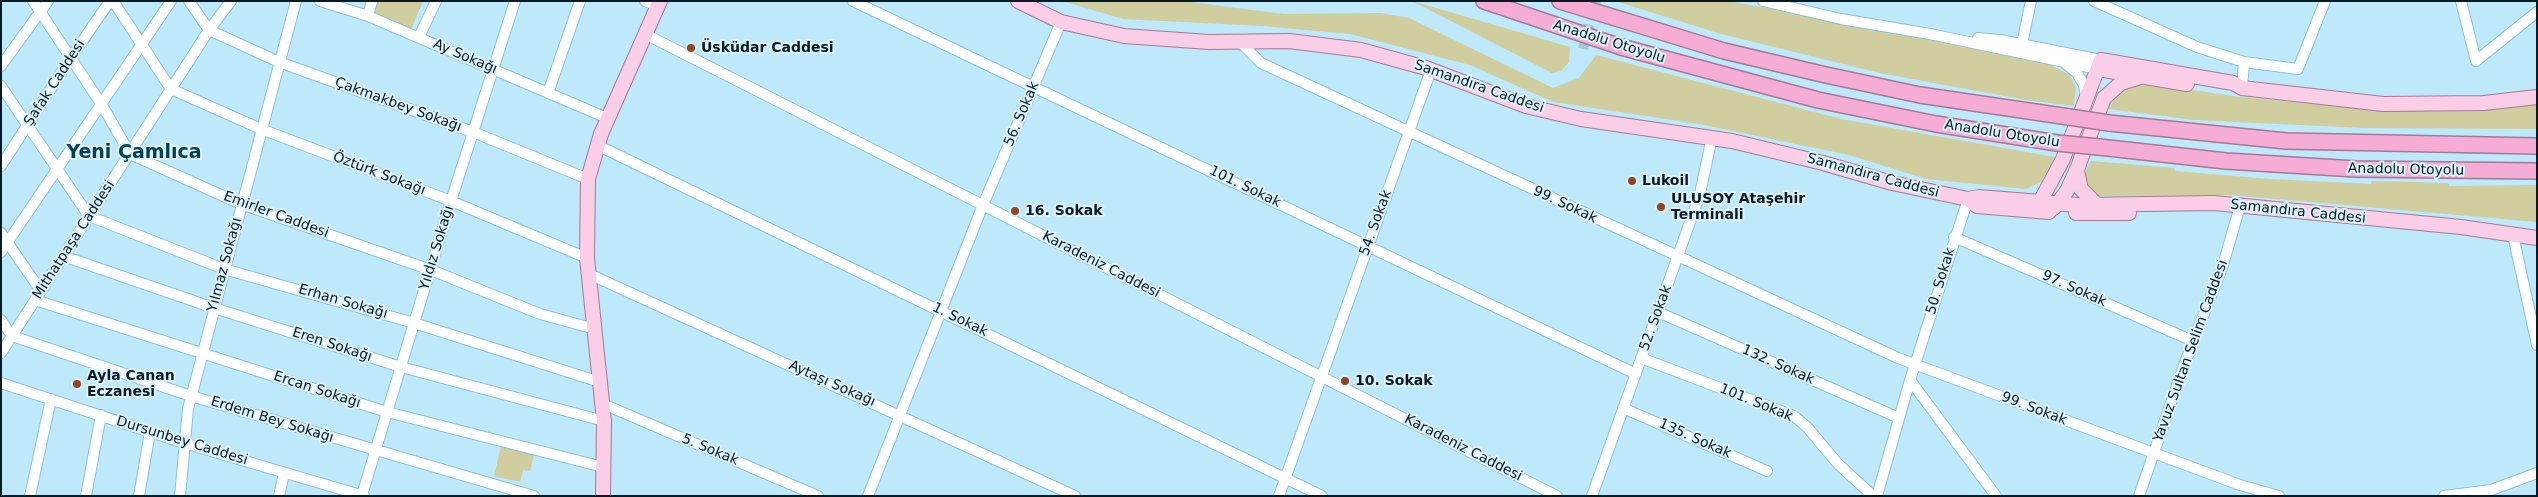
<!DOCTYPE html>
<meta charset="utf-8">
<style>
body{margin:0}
#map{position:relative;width:2538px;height:497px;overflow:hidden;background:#bde9fb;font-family:"DejaVu Sans",sans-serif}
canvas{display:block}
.frame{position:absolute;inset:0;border:2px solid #051a22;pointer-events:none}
</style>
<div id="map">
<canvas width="2538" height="497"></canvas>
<div class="frame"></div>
</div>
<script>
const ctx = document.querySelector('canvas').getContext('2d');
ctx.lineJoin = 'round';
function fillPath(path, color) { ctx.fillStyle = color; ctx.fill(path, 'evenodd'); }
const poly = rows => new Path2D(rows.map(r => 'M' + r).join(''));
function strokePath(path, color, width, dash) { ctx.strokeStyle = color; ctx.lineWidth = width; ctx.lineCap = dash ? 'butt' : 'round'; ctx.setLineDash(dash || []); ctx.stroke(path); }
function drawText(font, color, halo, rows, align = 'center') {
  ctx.font = font + ' "DejaVu Sans",sans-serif'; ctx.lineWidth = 4; ctx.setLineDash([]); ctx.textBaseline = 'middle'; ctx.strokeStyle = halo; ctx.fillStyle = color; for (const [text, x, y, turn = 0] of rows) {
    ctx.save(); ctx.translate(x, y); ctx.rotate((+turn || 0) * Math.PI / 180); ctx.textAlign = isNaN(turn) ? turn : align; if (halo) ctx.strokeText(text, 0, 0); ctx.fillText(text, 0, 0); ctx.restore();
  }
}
fillPath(poly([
 [377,1,423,1,411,30,374,17],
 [1062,1,1182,1,1284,14,1381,13,1409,18,1553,88,1579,78,1596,55,1841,119,2055,157,2041,182,2026,189,1926,179,1849,155,1699,124,1553,102,1470,65,1350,34,1262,26,1123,19],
 [1412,1,1570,47,1569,62,1561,71,1552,73],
 [1615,1,1728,1,1918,35,2047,63,2070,75,2076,88,2074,106,2026,100,1880,73,1721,34],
 [2138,82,2233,96,2341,107,2485,110,2537,104,2537,129,2364,128,2194,120,2108,109,2117,96],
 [2091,161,2174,168,2175,171,2270,179,2371,184,2371,181,2448,183,2449,186,2537,185,2537,222,2230,195,2098,196,2089,188,2085,173],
 [501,447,534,454,530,471,523,470,520,482,494,476]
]), '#d0cd9f');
strokePath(poly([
 [1583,49,1596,1]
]), '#a1cada', 10, [10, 5]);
const minor = poly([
 [33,1,102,105,130,154,241,204,431,270,540,314,595,329],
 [113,1,171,89,261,129,451,201,587,258],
 [189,1,209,30,279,62,473,132,588,179],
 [320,1,368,16,607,118],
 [645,1,658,6],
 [853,1,1636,374],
 [1763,1,1841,19,1930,34,2098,69],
 [2094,1,2197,47,2244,62,2298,69,2325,1],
 [2461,1,2476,61,2537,12],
 [368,16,372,1],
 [645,34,1557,496],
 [419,37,436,1],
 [1978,38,2000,40,2101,60],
 [1239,41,1261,63,1898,358,2240,485,2279,496],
 [2022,44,2031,1],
 [2066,64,2077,73,2084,85,2086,97],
 [1,66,48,1],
 [1,86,89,216,224,269,414,323,600,382],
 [2242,88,2244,62],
 [548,93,580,1],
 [597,145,1322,496],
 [1,166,70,59,110,1],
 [1,233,41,291],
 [2513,235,2537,345],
 [1954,237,2193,341],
 [1,252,171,1],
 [63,256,214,308,401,367,604,421],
 [589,274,1075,496],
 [35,300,387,412,603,467],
 [1658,312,1899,418],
 [1,320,12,336,191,396,534,496],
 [1,353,209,30,231,1],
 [1641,358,1794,416,1808,428,1838,464,1873,496],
 [1910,380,1996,496],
 [1,383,184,443,364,496],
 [603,404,818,496],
 [1623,408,1767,471],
 [362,495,451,201,515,1],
 [30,496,51,399],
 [86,496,101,415],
 [139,496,150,432],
 [180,496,188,409,296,1],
 [279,496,284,473],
 [868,496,983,205,1061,22],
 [1279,496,1431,70],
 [1592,496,1700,194,1712,137],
 [1877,496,1910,380,1968,199],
 [2139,496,2184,365,2223,265,2240,206],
 [2444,496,2491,490,2537,473]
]);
const major = poly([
 [1018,1,1061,22,1124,36,1209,42,1289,41,1361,50,1426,68,1526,106,1581,119,1732,141,1823,163,1892,183,1968,199,1979,197,2078,205,2214,203,2461,227,2537,238],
 [2098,69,2187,84],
 [1968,199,1977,206,2049,212],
 [2096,204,2081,189,2077,171,2080,161,2104,98,2121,83,2140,77],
 [2041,208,2040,202,2063,159,2101,60,2233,83,2242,88,2383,104,2484,103,2537,97],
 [2054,208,2067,191,2077,169],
 [2076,213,2129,213],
 [603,496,604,421,587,258,588,179,601,134,660,1]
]);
const highway = poly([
 [1484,1,1621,47,1818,100,1936,124,2057,143],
 [1560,1,1724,51,1826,75,1920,95,2069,117],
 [2109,123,2286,141,2537,146],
 [2099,147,2226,161,2356,169,2537,171]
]);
strokePath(minor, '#8bc1d7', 12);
strokePath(major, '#a27a96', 16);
strokePath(highway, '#a27a96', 18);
strokePath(minor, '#fff', 10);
strokePath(major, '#facee6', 14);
strokePath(highway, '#f6add5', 15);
const highwayBridge = poly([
 [2069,117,2109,123],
 [2057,143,2099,147]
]);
strokePath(highwayBridge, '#a27a96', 18, []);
strokePath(highwayBridge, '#f6add5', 15);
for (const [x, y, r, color] of [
 [691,48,5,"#8f4724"],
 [1632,181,5,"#8f4724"],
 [1661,207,5,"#8f4724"],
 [1015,211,5,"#8f4724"],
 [1345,381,5,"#8f4724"],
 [77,384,5,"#8f4724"]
]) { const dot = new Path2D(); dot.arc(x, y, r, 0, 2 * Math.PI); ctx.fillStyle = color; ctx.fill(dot); strokePath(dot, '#ddf2fb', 2); }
drawText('14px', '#051a22', '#ddf2fb', [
 ["Anadolu Otoyolu",1609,42,17],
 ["Ay Sokağı",465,57,23],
 ["Şafak Caddesi",55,83,-57],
 ["Samandıra Caddesi",1479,87,19],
 ["Çakmakbey Sokağı",398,105,20],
 ["56. Sokak",1022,114,-67],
 ["Anadolu Otoyolu",2002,134,9],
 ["Anadolu Otoyolu",2406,170,1],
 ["Öztürk Sokağı",379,174,21],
 ["Samandıra Caddesi",1873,176,15],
 ["101. Sokak",1245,187,26],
 ["99. Sokak",1565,205,25],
 ["Samandıra Caddesi",2298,212,6],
 ["Emirler Caddesi",276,215,20],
 ["54. Sokak",1376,223,-70],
 ["Mithatpaşa Caddesi",74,240,-57],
 ["Yıldız Sokağı",437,248,-73],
 ["Yılmaz Sokağı",225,265,-75],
 ["Karadeniz Caddesi",1101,265,27],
 ["50. Sokak",1941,281,-73],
 ["97. Sokak",2074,289,24],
 ["Erhan Sokağı",343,302,16],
 ["52. Sokak",1656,318,-70],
 ["1. Sokak",960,320,26],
 ["Eren Sokağı",332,345,18],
 ["Yavuz Sultan Selim Caddesi",2191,351,-70],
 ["132. Sokak",1778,365,24],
 ["Aytaşı Sokağı",832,384,24],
 ["Ercan Sokağı",317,390,18],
 ["101. Sokak",1756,403,22],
 ["99. Sokak",2034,409,21],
 ["Erdem Bey Sokağı",272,420,17],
 ["135. Sokak",1695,439,24],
 ["Dursunbey Caddesi",182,441,17],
 ["Karadeniz Caddesi",1463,448,27],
 ["5. Sokak",710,450,23]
]);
drawText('bold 14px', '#051a22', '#ddf2fb', [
 ["Üsküdar Caddesi",701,48],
 ["Lukoil",1642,181],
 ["ULUSOY Ataşehir",1671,199],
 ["Terminali",1671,215],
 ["16. Sokak",1025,211],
 ["Ayla Canan",87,376],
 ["Eczanesi",87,392],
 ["10. Sokak",1355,381]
], 'left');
drawText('bold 19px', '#044154', '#ddf2fb', [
 ["Yeni Çamlıca",134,153]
]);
</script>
